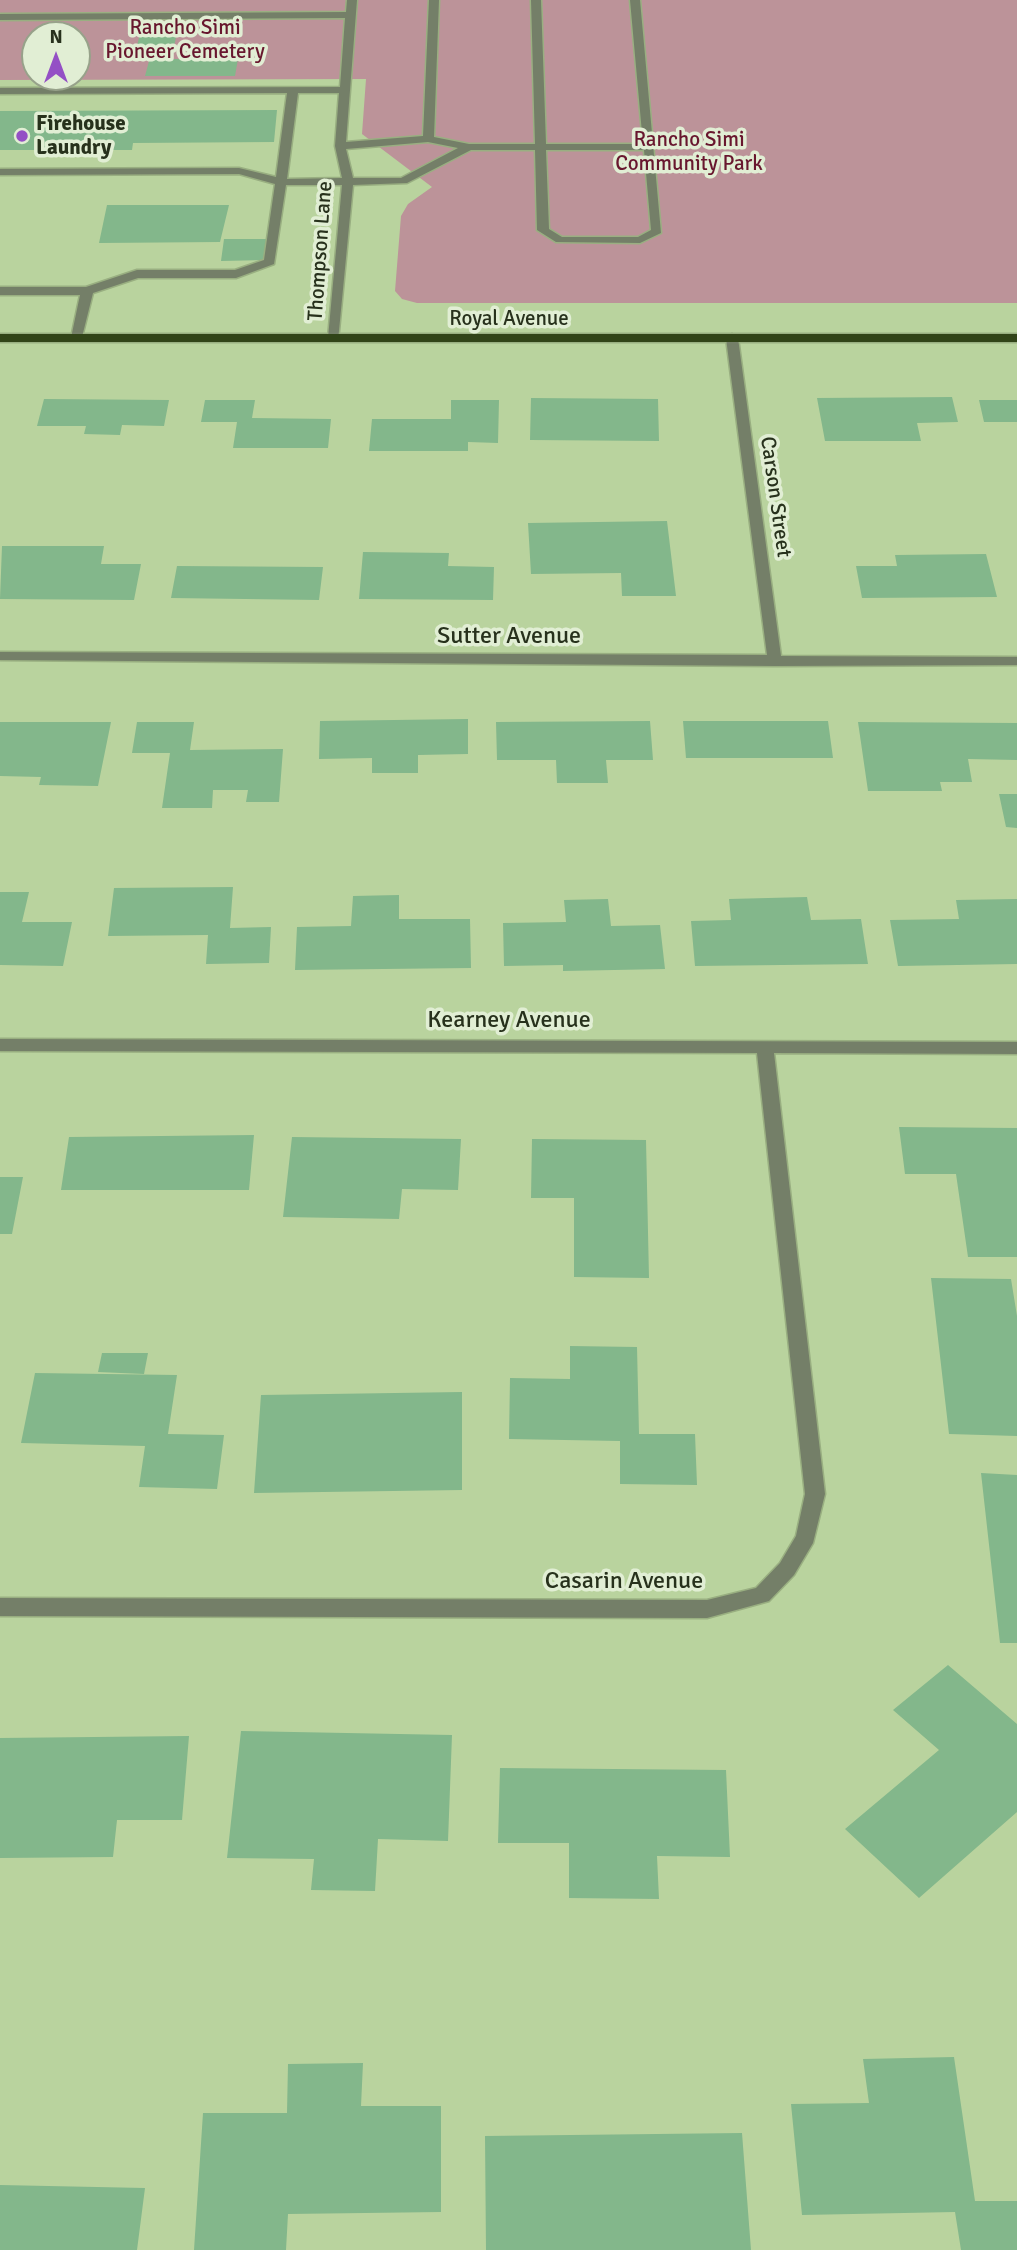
<!DOCTYPE html>
<style>
body{margin:0}
#map{position:relative;width:1017px;height:2250px;overflow:hidden;background:#b9d39e;font-family:Signika,sans-serif}
canvas{display:block}
.north{position:absolute;left:21px;top:21px;width:70px;height:70px;box-sizing:border-box;background:#e1eed4;border:2px solid #97a28a;border-radius:50%;rotate:0deg;font-size:19px;font-weight:700;line-height:28px;text-align:center;color:#27311c}
.north::after{content:'';display:block;margin:auto;width:24px;height:32px;background:#9450c5;clip-path:polygon(50% 0,100% 100%,50% 72%,0 100%)}
</style>
<div id="map">
<canvas width="1017" height="2250"></canvas>
<div class="north">N</div>
</div>
<script>
const ctx = document.querySelector('canvas').getContext('2d');
ctx.lineJoin = 'round';
function fillPath(path, color) { ctx.fillStyle = color; ctx.fill(path, 'evenodd'); }
const poly = rows => new Path2D(rows.map(r => 'M' + r).join(''));
function strokePath(path, color, width, dash) { ctx.strokeStyle = color; ctx.lineWidth = width; ctx.lineCap = dash ? 'butt' : 'round'; ctx.setLineDash(dash || []); ctx.stroke(path); }
function drawText(font, color, halo, rows, align = 'center') {
  ctx.font = font + ' Signika,sans-serif'; ctx.lineWidth = 7; ctx.setLineDash([]); ctx.textBaseline = 'middle'; ctx.strokeStyle = halo; ctx.fillStyle = color; for (const [text, x, y, turn = 0] of rows) {
    ctx.save(); ctx.translate(x, y); ctx.rotate((+turn || 0) * Math.PI / 180); ctx.textAlign = isNaN(turn) ? turn : align; if (halo) ctx.strokeText(text, 0, 0); ctx.fillText(text, 0, 0); ctx.restore();
  }
}
fillPath(poly([
 [0,0,1017,0,1017,303,417,303,402,299,395,291,401,216,408,204,432,187,362,134,366,79,0,80],
 [35,35,77,35,77,77,35,77]
]), '#bc9399');
fillPath(poly([
 [142,25,179,25,171,59,238,59,235,76,145,76,152,50,136,50],
 [277,110,274,142,133,143,132,150,0,150,0,111],
 [107,205,229,205,220,242,99,243],
 [224,239,269,239,266,260,221,261],
 [952,397,958,422,917,423,921,441,825,441,817,398],
 [531,398,658,399,659,441,530,440],
 [44,399,169,400,164,426,122,425,120,435,84,434,86,426,37,426],
 [205,400,255,400,252,418,331,419,328,448,233,448,237,422,201,422],
 [451,400,499,400,498,443,468,442,468,451,369,451,372,419,451,419],
 [979,400,1017,400,1017,422,984,422],
 [667,521,676,596,622,596,621,573,531,574,528,523],
 [2,546,104,546,101,564,141,564,134,600,0,599],
 [363,552,449,553,448,566,494,567,493,600,359,599],
 [986,554,997,597,862,598,856,566,897,566,895,555],
 [177,566,323,567,319,600,171,598],
 [468,719,468,754,418,755,418,773,372,773,372,758,319,759,320,721],
 [650,721,653,760,606,760,608,783,557,783,556,760,497,760,496,722],
 [683,721,828,721,833,758,686,758],
 [0,722,111,722,98,786,39,785,41,777,0,776],
 [137,722,194,722,190,750,283,749,279,802,246,802,248,790,213,790,212,808,162,808,170,753,132,753],
 [858,722,1017,723,1017,760,968,759,972,782,940,782,942,791,868,791],
 [999,794,1017,794,1017,828,1006,827],
 [233,887,230,928,271,927,269,963,206,964,208,935,108,936,114,888],
 [0,892,29,892,22,922,72,922,63,966,0,965],
 [399,895,399,919,470,919,471,968,295,970,297,927,351,926,353,896],
 [807,897,811,920,861,919,868,964,695,966,691,921,731,920,729,899],
 [608,899,611,926,660,925,665,969,563,971,563,965,504,966,503,923,566,922,564,900],
 [1017,899,1017,964,898,966,890,920,959,919,956,900],
 [899,1127,1017,1128,1017,1257,968,1257,956,1174,905,1174],
 [254,1135,249,1190,61,1190,69,1137],
 [292,1137,461,1139,458,1190,402,1189,399,1219,283,1217],
 [532,1139,646,1140,649,1278,574,1277,574,1198,531,1198],
 [0,1177,23,1177,12,1234,0,1234],
 [931,1278,1011,1279,1017,1316,1017,1436,949,1434],
 [570,1346,637,1347,639,1434,695,1434,697,1485,620,1484,620,1441,509,1439,510,1378,570,1379],
 [102,1353,148,1353,144,1374,98,1372],
 [35,1373,177,1375,168,1434,224,1435,217,1489,139,1487,145,1446,21,1443],
 [462,1392,462,1490,254,1493,261,1395],
 [981,1473,1017,1475,1017,1643,1000,1643],
 [948,1665,1017,1724,1017,1812,919,1898,845,1829,939,1750,893,1710],
 [241,1731,452,1735,448,1841,378,1839,375,1891,311,1890,314,1859,227,1858],
 [189,1736,182,1820,117,1820,113,1857,0,1858,0,1738],
 [500,1768,726,1770,730,1857,657,1856,659,1899,569,1898,569,1843,498,1843],
 [954,2057,975,2201,1017,2201,1017,2250,961,2250,955,2212,802,2215,791,2104,869,2103,863,2059],
 [363,2063,361,2106,441,2106,441,2212,288,2214,286,2250,194,2250,203,2113,287,2113,288,2064],
 [742,2133,751,2250,486,2250,485,2136],
 [0,2185,145,2188,137,2250,0,2250]
]), '#83b78b');
const minor = poly([
 [347,0,357,0,346,142,423,136,429,0,439,0,434,137,469,144,535,144,531,0,541,0,546,144,643,144,630,0,640,0,661,233,640,243,556,242,537,230,535,150,471,150,407,183,353,185,338,341,328,338,342,185,286,185,274,264,236,278,138,278,93,293,81,341,71,338,80,295,0,295,0,287,86,287,137,270,235,270,264,260,275,184,239,174,0,175,0,169,239,168,276,177,287,93,0,94,0,88,340,87,345,18,0,20,0,14,346,12,347,0],
 [298,93,339,93,335,146,342,178,287,179,298,93],
 [428,142,458,148,401,178,353,178,346,149,428,142],
 [546,150,644,150,651,230,638,237,562,237,549,229,546,150],
 [732,334,738,338,781,656,1017,657,1017,665,775,666,0,660,0,652,767,655,726,338,732,334],
 [0,1039,1017,1042,1017,1054,774,1053,825,1494,813,1543,794,1575,769,1601,707,1618,0,1616,0,1598,707,1600,756,1588,780,1563,796,1536,805,1494,757,1053,0,1051,0,1039]
]);
const major = poly([
 [0,334,1017,334,1017,342,0,342,0,334]
]);
strokePath(minor, '#99af81', 3);
strokePath(major, '#99af81', 3);
fillPath(minor, '#747f68');
fillPath(major, '#314418');
for (const [x, y, r, color] of [
 [22,136,7,"#9450c5"]
]) { const dot = new Path2D(); dot.arc(x, y, r, 0, 2 * Math.PI); ctx.fillStyle = color; ctx.fill(dot); strokePath(dot, '#e1eed4', 2.5); }
drawText('21px', '#68172e', '#e1eed4', [
 ["Rancho Simi",185,28],
 ["Pioneer Cemetery",185,52],
 ["Rancho Simi",689,140],
 ["Community Park",689,164]
]);
drawText('bold 21px', '#27311c', '#e1eed4', [
 ["Firehouse",36,124],
 ["Laundry",36,148]
], 'left');
drawText('21px', '#27311c', '#e1eed4', [
 ["Thompson Lane",321,251,-86],
 ["Royal Avenue",509,319],
 ["Carson Street",775,497,82]
]);
drawText('24px', '#27311c', '#e1eed4', [
 ["Sutter Avenue",509,637],
 ["Kearney Avenue",509,1021],
 ["Casarin Avenue",624,1582]
]);
</script>
